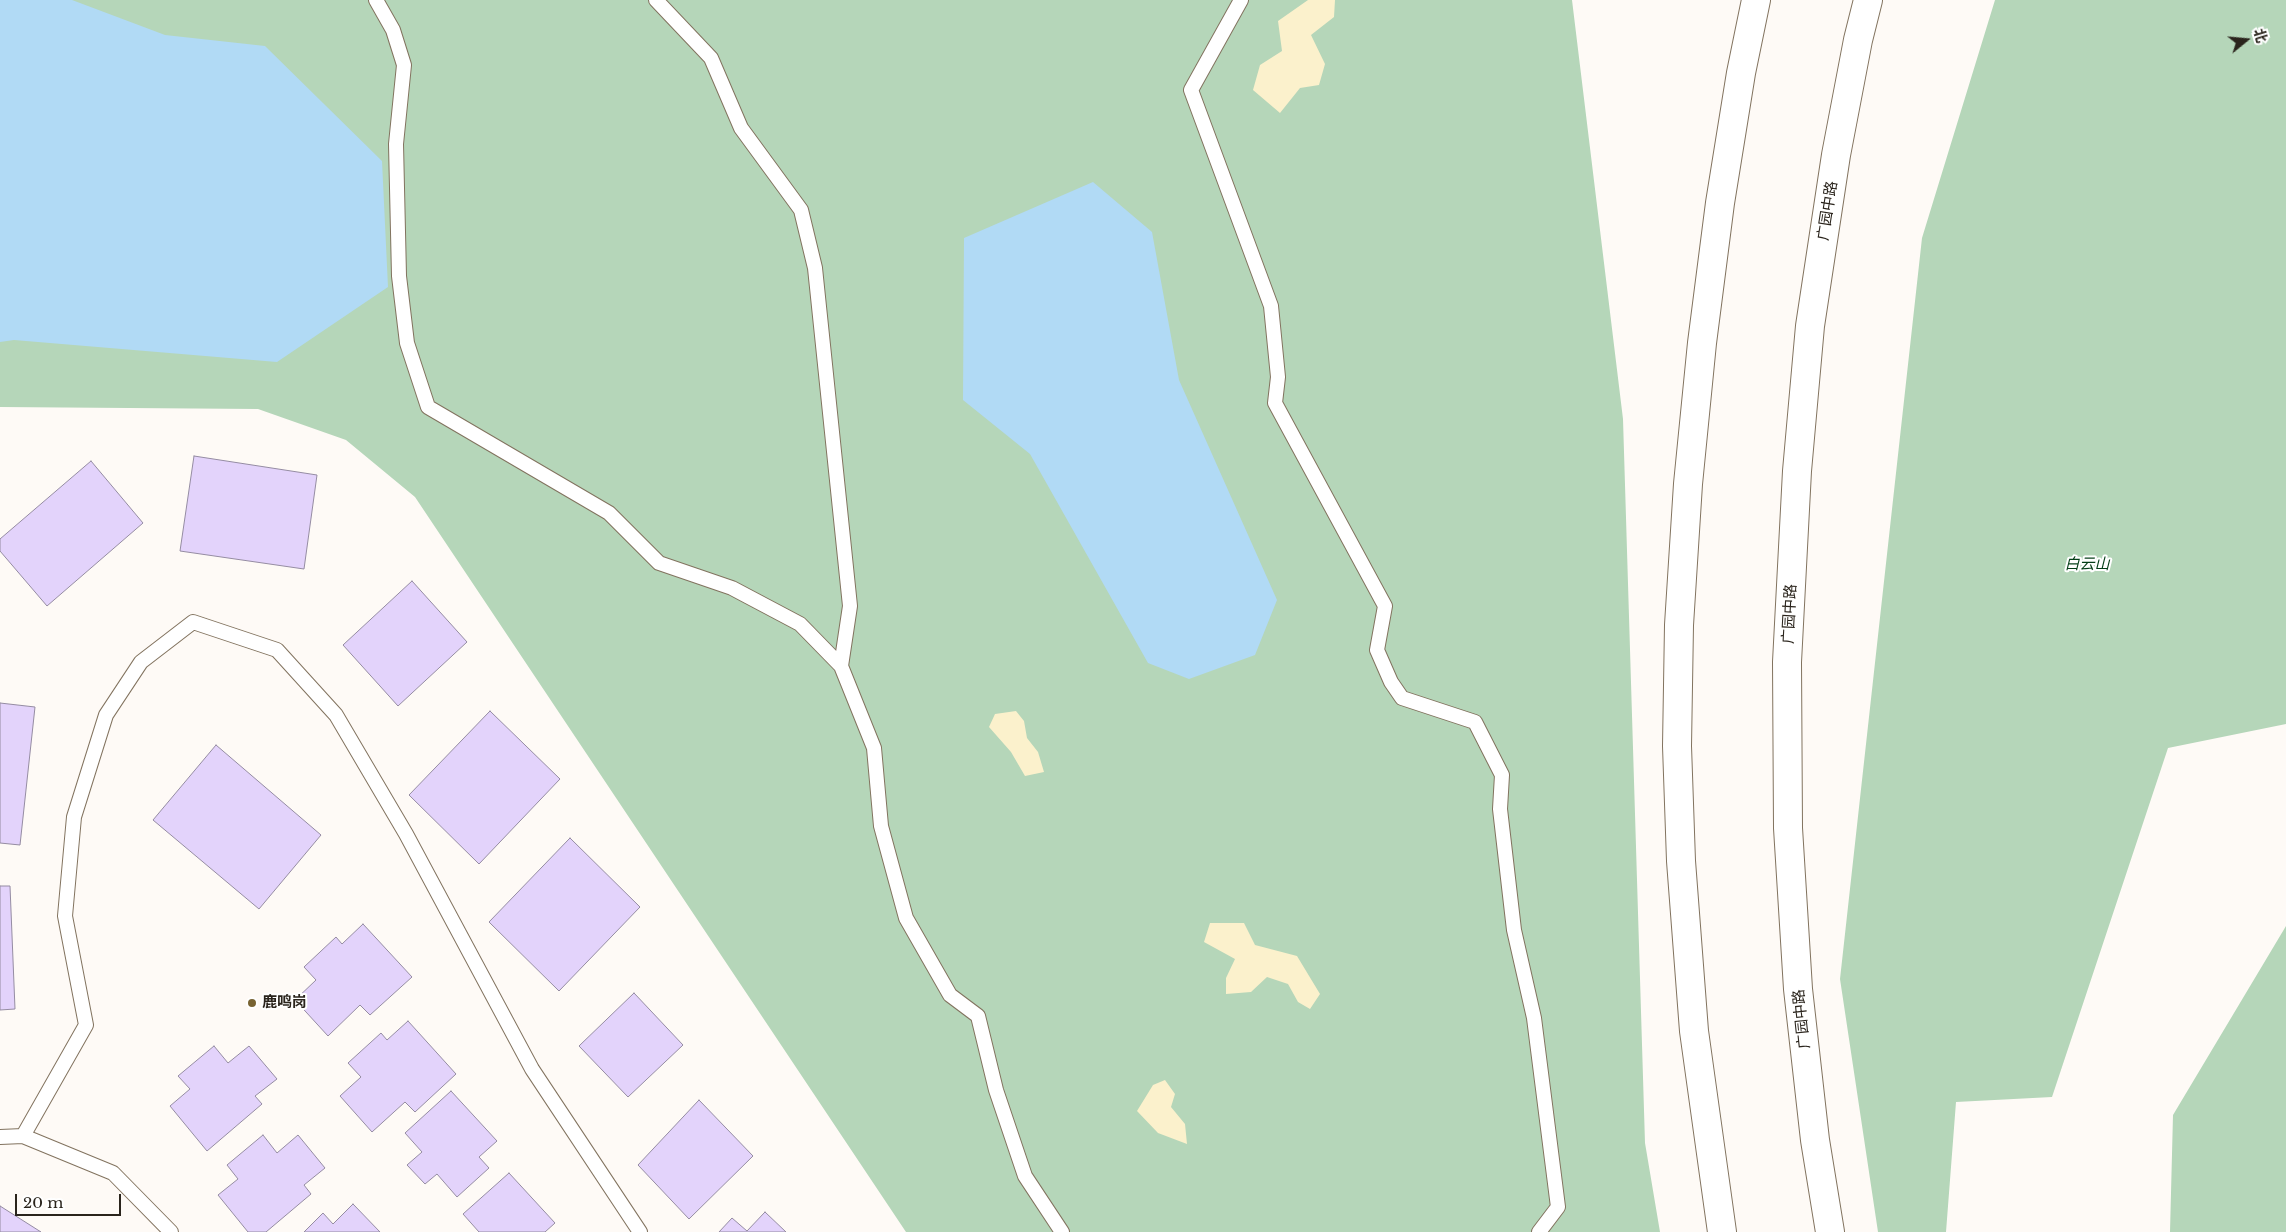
<!DOCTYPE html>
<meta charset="utf-8">
<style>
body{margin:0}
#map{position:relative;width:2286px;height:1232px;overflow:hidden;background:#fefaf6;font-family:"Libre Baskerville","Noto Sans SC",serif}
canvas{display:block}
.north{position:absolute;left:2221px;top:15px;width:50px;height:50px;-webkit-text-stroke:4px #fff;paint-order:stroke;rotate:73deg;font-size:14px;font-weight:700;line-height:20px;text-align:center;color:#2a241c}
.north::after{content:'';display:block;margin:auto;width:18px;height:22px;background:#2a241c;clip-path:polygon(50% 0,100% 100%,50% 72%,0 100%)}
.scale{position:absolute;left:15px;top:1194px;width:106px;height:22px;box-sizing:border-box;border:2px solid #2a241c;border-top:0;padding-left:6px;font-size:15px;line-height:18px;white-space:nowrap;color:#2a241c;-webkit-text-stroke:4px #fff;paint-order:stroke}
</style>
<div id="map">
<canvas width="2286" height="1232"></canvas>
<div class="north">北</div>
<div class="scale">20 m</div>
</div>
<script>
const ctx = document.querySelector('canvas').getContext('2d');
ctx.lineJoin = 'round';
function fillPath(path, color) { ctx.fillStyle = color; ctx.fill(path, 'evenodd'); }
const poly = rows => new Path2D(rows.map(r => 'M' + r).join(''));
function strokePath(path, color, width, dash) { ctx.strokeStyle = color; ctx.lineWidth = width; ctx.lineCap = dash ? 'butt' : 'round'; ctx.setLineDash(dash || []); ctx.stroke(path); }
function drawText(font, color, halo, rows, align = 'center') {
  ctx.font = font + ' "Libre Baskerville","Noto Sans SC",serif'; ctx.lineWidth = 4; ctx.setLineDash([]); ctx.textBaseline = 'middle'; ctx.strokeStyle = halo; ctx.fillStyle = color; for (const [text, x, y, turn = 0] of rows) {
    ctx.save(); ctx.translate(x, y); ctx.rotate((+turn || 0) * Math.PI / 180); ctx.textAlign = isNaN(turn) ? turn : align; if (halo) ctx.strokeText(text, 0, 0); ctx.fillText(text, 0, 0); ctx.restore();
  }
}
fillPath(poly([
 [0,0,1572,0,1623,419,1645,1143,1660,1232,906,1232,415,497,346,440,258,409,0,407],
 [1995,0,2286,0,2286,724,2168,748,2052,1097,1956,1102,1946,1232,1878,1232,1840,979,1922,238],
 [2286,926,2286,1232,2170,1232,2173,1115]
]), '#b5d6b9');
fillPath(poly([
 [1308,0,1335,0,1334,17,1311,35,1325,64,1319,85,1300,88,1280,113,1253,90,1260,65,1282,51,1278,21],
 [1016,711,1024,721,1027,738,1038,752,1044,772,1025,776,1011,752,989,727,995,714],
 [1210,923,1244,923,1255,945,1297,956,1320,994,1310,1009,1298,1002,1288,984,1267,977,1251,992,1226,994,1226,978,1235,959,1204,942],
 [1165,1080,1175,1094,1171,1107,1185,1124,1187,1144,1158,1133,1137,1111,1153,1085]
]), '#fbf1cc');
fillPath(poly([
 [0,0,72,0,165,35,265,46,382,161,388,287,277,362,14,340,0,342],
 [1093,182,1152,232,1179,380,1277,600,1255,655,1189,679,1148,663,1030,454,963,400,964,238]
]), '#b1daf5');
const building = poly([
 [194,456,317,475,304,569,180,551,194,456],
 [91,461,143,523,47,606,0,551,0,539,91,461],
 [412,581,467,642,398,706,343,645,412,581],
 [0,703,35,707,20,845,0,843,0,703],
 [490,711,560,779,479,864,409,795,490,711],
 [216,745,321,835,259,909,153,820,216,745],
 [570,838,640,907,559,991,489,922,570,838],
 [0,886,10,886,15,1009,0,1010,0,886],
 [363,924,412,977,370,1015,360,1005,328,1036,295,1000,316,980,304,967,336,937,342,944,363,924],
 [634,993,683,1045,628,1097,579,1046,634,993],
 [408,1021,456,1074,415,1112,405,1102,372,1132,340,1096,361,1077,348,1063,381,1033,387,1040,408,1021],
 [214,1046,228,1063,249,1046,277,1079,255,1096,262,1104,207,1151,170,1106,190,1089,178,1076,214,1046],
 [451,1091,497,1141,479,1157,489,1168,457,1197,437,1174,425,1184,407,1165,422,1152,405,1133,451,1091],
 [699,1100,753,1156,689,1219,638,1165,699,1100],
 [263,1135,277,1153,298,1135,325,1168,304,1185,311,1194,266,1232,248,1232,218,1195,238,1179,227,1165,263,1135],
 [509,1173,555,1223,545,1232,479,1232,463,1214,509,1173],
 [353,1204,380,1232,304,1232,323,1213,333,1224,353,1204],
 [0,1206,41,1232,0,1232,0,1206],
 [765,1212,786,1232,719,1232,732,1218,747,1231,765,1212]
]);
fillPath(building, '#e3d3fb');
strokePath(building, '#958ca2', 1);
const service = poly([
 [376,0,393,30,404,65,396,144,399,276,407,343,428,407,609,513,659,563,732,588,800,624,841,666],
 [656,0,711,58,741,128,801,210,815,268,850,606,841,666,874,748,881,826,906,918,950,995,978,1016,996,1090,1025,1176,1062,1232],
 [1241,0,1191,90,1271,306,1278,377,1275,403,1385,606,1377,650,1391,682,1402,698,1475,722,1502,775,1500,809,1514,930,1534,1018,1558,1207,1539,1232],
 [23,1136,86,1025,65,916,74,817,106,715,141,662,193,622,277,650,336,715,406,834,532,1069,640,1232],
 [0,1137,23,1136,113,1173,171,1232]
]);
const primary = poly([
 [1722,1232,1694,1031,1681,861,1677,746,1679,625,1688,484,1702,343,1720,203,1741,73,1756,0],
 [1830,1232,1815,1140,1798,989,1788,828,1787,662,1797,471,1810,326,1836,155,1858,40,1868,0]
]);
strokePath(service, '#82735f', 16);
strokePath(primary, '#82735f', 30);
strokePath(service, '#fff', 14);
strokePath(primary, '#fff', 28);
for (const [x, y, r, color] of [
 [252,1003,5,"#786332"]
]) { const dot = new Path2D(); dot.arc(x, y, r, 0, 2 * Math.PI); ctx.fillStyle = color; ctx.fill(dot); strokePath(dot, '#fff', 2); }
drawText('15px', '#2a241c', '#fff', [
 ["广园中路",1828,211,-81],
 ["广园中路",1790,614,-87],
 ["广园中路",1802,1019,-96]
]);
drawText('italic 15px', '#033d16', '#fff', [
 ["白云山",2087,565]
]);
drawText('bold 15px', '#2a241c', '#fff', [
 ["鹿鸣岗",262,1003]
], 'left');
</script>
